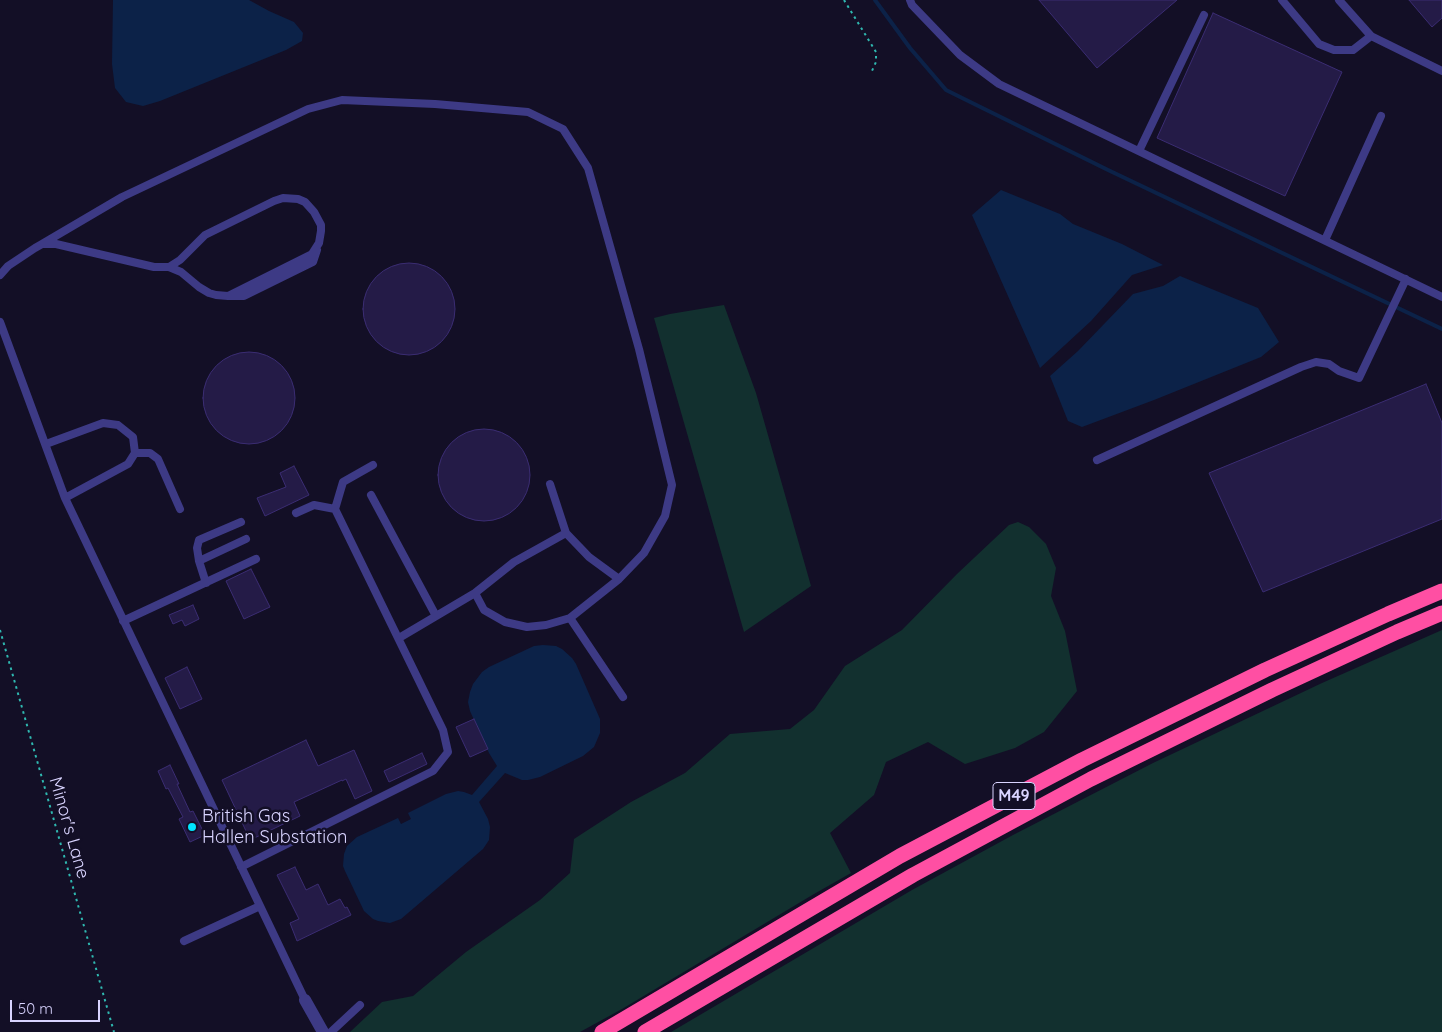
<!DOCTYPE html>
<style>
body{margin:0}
#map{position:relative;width:1442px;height:1032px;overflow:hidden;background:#130f26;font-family:Quicksand,sans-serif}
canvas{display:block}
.scale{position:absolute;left:10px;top:1000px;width:90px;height:22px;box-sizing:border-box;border:2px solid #d9d4ff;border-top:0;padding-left:6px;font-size:15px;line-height:18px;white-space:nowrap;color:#d9d4ff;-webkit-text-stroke:4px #130f26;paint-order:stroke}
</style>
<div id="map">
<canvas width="1442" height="1032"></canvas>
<div class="scale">50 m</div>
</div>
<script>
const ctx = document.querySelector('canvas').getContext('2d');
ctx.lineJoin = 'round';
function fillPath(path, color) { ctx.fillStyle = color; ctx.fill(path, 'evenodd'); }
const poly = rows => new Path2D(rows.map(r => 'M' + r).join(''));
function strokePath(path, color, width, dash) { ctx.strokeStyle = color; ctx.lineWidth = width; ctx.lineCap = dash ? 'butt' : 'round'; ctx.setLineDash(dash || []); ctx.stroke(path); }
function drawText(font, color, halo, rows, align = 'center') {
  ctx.font = font + ' Quicksand,sans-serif'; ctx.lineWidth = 5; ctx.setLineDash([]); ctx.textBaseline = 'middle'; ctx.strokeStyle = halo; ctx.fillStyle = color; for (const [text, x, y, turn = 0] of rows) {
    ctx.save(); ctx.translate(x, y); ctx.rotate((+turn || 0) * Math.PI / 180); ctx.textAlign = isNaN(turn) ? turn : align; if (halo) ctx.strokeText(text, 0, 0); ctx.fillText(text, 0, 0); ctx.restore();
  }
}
fillPath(poly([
 [724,305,756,393,811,586,744,632,654,318,670,314],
 [1018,522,1029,527,1046,544,1056,568,1051,596,1065,631,1077,691,1044,732,1015,748,965,764,928,742,886,762,874,795,830,833,851,873,814,894,622,1009,580,1032,350,1032,382,1002,413,996,466,952,540,900,570,873,574,839,631,802,685,773,730,734,790,729,814,710,845,666,902,630,957,574,1009,525],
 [1442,630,1442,1032,671,1032,912,890,1013,835,1153,763,1322,683]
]), '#12302f');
fillPath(poly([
 [113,0,249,0,269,11,294,22,303,33,302,41,286,50,160,101,143,106,126,102,115,88,112,64],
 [1001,190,1060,214,1073,224,1122,244,1163,265,1132,275,1091,321,1040,368,972,215],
 [1180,276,1258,308,1279,342,1261,357,1154,400,1082,427,1068,421,1050,376,1078,351,1133,294,1163,286],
 [543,645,556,646,562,649,572,658,576,664,600,719,600,733,594,747,583,756,540,777,528,780,522,780,505,773,479,802,488,819,490,827,489,840,483,849,401,919,390,923,378,921,373,919,364,911,345,871,343,866,344,854,347,846,357,837,398,818,401,824,411,819,408,813,446,794,458,791,464,792,472,795,497,766,489,753,470,711,468,702,470,692,473,684,482,672,489,667,534,646]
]), '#0c2248');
strokePath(poly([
 [875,0,910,48,946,90,1108,170,1442,329]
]), '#0c2248', 4);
const building = poly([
 [1039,0,1177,0,1097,68,1039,0],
 [1409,0,1442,0,1442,18,1432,27,1409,0],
 [1213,13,1342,72,1285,196,1157,138,1213,13],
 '363 309a46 46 0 1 1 92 0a46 46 0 1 1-92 0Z',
 '203 398a46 46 0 1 1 92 0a46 46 0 1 1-92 0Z',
 [1426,384,1442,423,1442,519,1263,592,1209,473,1426,384],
 '438 475a46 46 0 1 1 92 0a46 46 0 1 1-92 0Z',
 [294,466,309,495,265,516,257,498,286,487,280,473,294,466],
 [251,569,270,607,244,619,226,581,251,569],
 [193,605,199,619,185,626,182,620,173,624,169,615,193,605],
 [187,667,202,699,180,709,165,678,187,667],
 [474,719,488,749,470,757,456,727,474,719],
 [306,740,318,766,354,750,372,791,355,799,346,779,342,781,342,780,294,802,300,816,246,842,242,833,246,831,222,780,306,740],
 [422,753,427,764,389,782,384,771,422,753],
 [170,765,179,784,177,784,190,812,193,811,205,835,190,842,179,819,183,817,168,788,166,789,158,771,170,765],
 [295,867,306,890,318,884,328,905,340,899,345,908,347,907,351,915,297,941,290,923,299,919,277,875,295,867]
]);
fillPath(building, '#241b47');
strokePath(building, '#3b2d73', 1);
strokePath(poly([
 [844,0,876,52,876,62,871,73],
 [0,630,114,1032]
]), '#2fb8b0', 2, [2.5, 4]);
strokePath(poly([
 [910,0,912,5,960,55,999,84,1442,297],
 [1282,0,1319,44,1334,50,1353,50,1371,36],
 [1339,0,1371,36,1442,71],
 [1139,151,1204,15],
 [1325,240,1381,116],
 [42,244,122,197,308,109,342,100,435,104,528,112,563,129,588,168,639,349,672,485,665,516,644,553,619,579,570,618,546,625,527,627,505,622,484,610,475,593],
 [0,275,8,266,35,248,42,244,56,244,154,267,169,267,181,272,199,287,209,293,216,295,228,296,312,254,319,243,321,231,321,225,314,212,305,202,298,199,283,198,274,201,205,235,180,260,169,267],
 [229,296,244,296,313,262,317,250],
 [0,322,65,498,305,1000],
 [46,444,103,423,118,425,133,437,135,453,128,464,65,498],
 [135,453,150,453,158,459,180,509],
 [1097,460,1301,367,1316,362,1329,364,1339,371,1359,378,1406,279],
 [550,484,566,533,589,557,619,579],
 [371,495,436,616],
 [296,513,314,505,335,509],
 [199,561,246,539],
 [206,583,199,561,197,548,199,540,241,522],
 [570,618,623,697],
 [123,621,256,559],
 [399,638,475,593,514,562,566,533],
 [241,867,433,771,448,752,443,730,335,509,343,482,373,465],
 [184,941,260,906],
 [331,1032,360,1005]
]), '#3d3a85', 8);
strokePath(poly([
 [305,1000,323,1032]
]), '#3d3a85', 12);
strokePath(poly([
 [602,1032,900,856,1082,760,1265,670,1388,614,1442,591],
 [645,1032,913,875,1091,779,1272,690,1397,632,1442,613]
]), '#ff4fa3', 15);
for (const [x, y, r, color] of [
 [192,827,5,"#00e5ff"]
]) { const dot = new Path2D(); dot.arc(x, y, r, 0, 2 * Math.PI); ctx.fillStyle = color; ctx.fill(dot); strokePath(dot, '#130f26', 2); }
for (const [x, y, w] of [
 [1014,796,42]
]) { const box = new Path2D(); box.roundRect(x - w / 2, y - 13.5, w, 27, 4); ctx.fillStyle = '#130f26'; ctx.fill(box); strokePath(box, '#d9d4ff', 1); }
drawText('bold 16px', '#d9d4ff', null, [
 ["M49",1014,796]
]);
drawText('18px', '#d9d4ff', '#130f26', [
 ["British Gas",202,817],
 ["Hallen Substation",202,838]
], 'left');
drawText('18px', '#d9d4ff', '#130f26', [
 ["Minor's Lane",69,828,74]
]);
</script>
